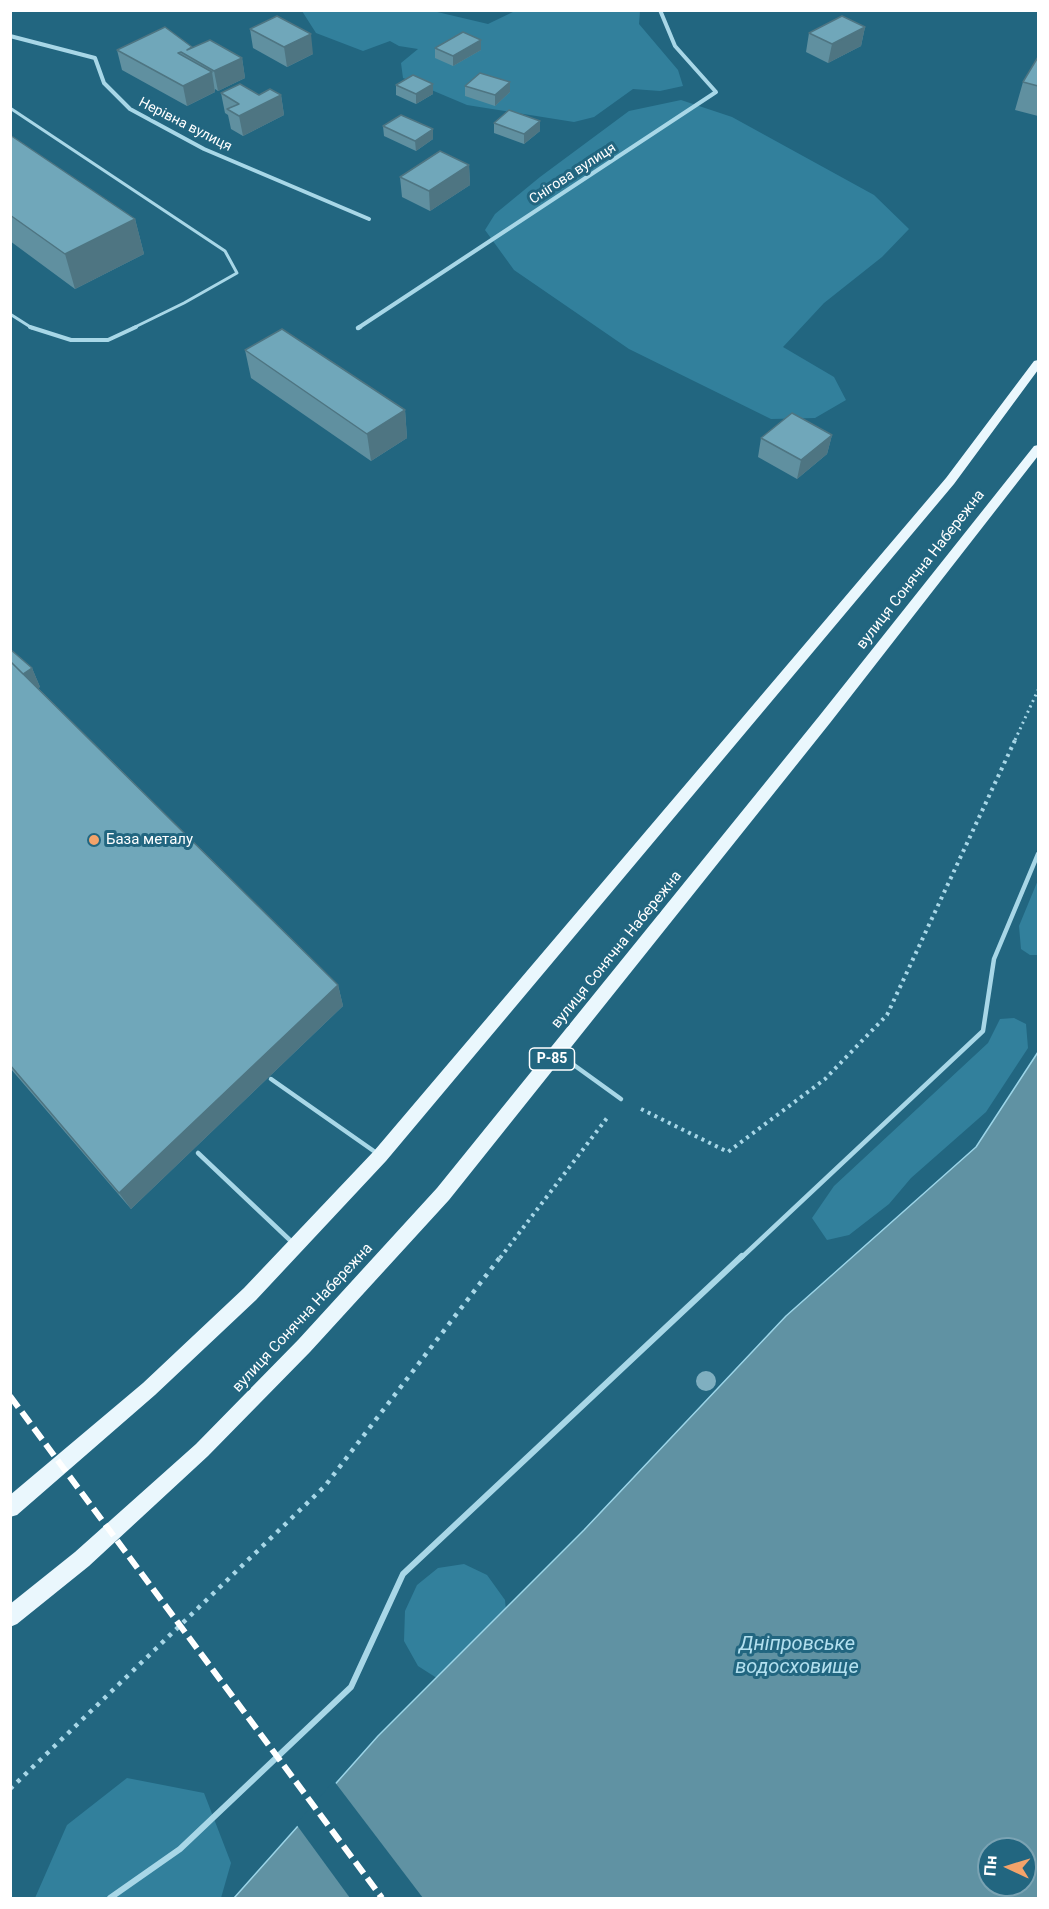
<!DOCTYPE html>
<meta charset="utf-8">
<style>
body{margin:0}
#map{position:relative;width:1049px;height:1909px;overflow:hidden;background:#226680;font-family:Roboto,sans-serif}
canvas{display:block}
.frame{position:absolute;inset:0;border:12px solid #fff;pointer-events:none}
.north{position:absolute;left:977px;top:1837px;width:60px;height:60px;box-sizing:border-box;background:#226680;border:2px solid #7aa3b3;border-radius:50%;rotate:274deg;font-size:16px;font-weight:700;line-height:24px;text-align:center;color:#fff}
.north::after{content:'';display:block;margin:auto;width:21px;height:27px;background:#f3a36a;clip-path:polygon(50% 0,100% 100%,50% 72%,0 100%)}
</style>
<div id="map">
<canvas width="1049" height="1909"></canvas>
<div class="frame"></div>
<div class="north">Пн</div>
</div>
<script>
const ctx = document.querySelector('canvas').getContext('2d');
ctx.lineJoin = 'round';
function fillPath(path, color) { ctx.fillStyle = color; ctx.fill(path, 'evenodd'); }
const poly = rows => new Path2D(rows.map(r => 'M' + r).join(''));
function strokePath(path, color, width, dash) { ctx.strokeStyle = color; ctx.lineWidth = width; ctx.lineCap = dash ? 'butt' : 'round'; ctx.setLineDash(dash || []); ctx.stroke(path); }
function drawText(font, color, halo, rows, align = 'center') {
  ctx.font = font + ' Roboto,sans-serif'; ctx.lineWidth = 6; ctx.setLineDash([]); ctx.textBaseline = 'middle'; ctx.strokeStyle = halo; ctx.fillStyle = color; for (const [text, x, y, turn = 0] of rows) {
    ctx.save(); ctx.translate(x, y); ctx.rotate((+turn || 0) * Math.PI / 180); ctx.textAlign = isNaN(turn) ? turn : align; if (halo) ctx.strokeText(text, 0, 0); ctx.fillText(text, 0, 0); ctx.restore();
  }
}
fillPath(poly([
 [302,11,433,11,488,24,515,11,640,11,639,24,678,70,683,86,660,91,633,89,594,117,574,122,467,105,403,78,401,63,418,49,399,46,390,41,363,51,316,33],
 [681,100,732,117,874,195,909,229,882,257,824,303,783,347,834,377,846,400,815,418,771,419,629,349,514,270,485,230,495,214,540,177,629,111],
 [1038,880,1038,955,1030,955,1021,949,1019,926],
 [1014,1018,1026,1024,1028,1048,986,1112,911,1178,889,1204,849,1235,827,1240,812,1218,834,1186,988,1043,1000,1019],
 [464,1564,487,1575,505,1600,508,1631,443,1682,418,1666,404,1641,405,1611,417,1585,438,1568],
 [127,1778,204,1793,231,1863,221,1898,35,1898,67,1825]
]), '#32809c');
const water = poly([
 [1038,1052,1038,1898,234,1898,378,1736,584,1530,786,1316,976,1147,1038,1052],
 [989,1849,1025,1849,1025,1885,989,1885,989,1849]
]);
fillPath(water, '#6092a3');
strokePath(water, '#9cd5e8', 1.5);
fillPath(poly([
 [334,1781,423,1898,350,1898,296,1824]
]), '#226680');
strokePath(poly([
 [1015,740,1038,690]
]), '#a8d7e7', 3, [2, 4]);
strokePath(poly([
 [641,1109,728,1152,825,1079,887,1015,1016,738],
 [500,1258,607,1118]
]), '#a8d7e7', 4, [3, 4.5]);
strokePath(poly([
 [10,1789,325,1486,501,1256]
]), '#a8d7e7', 4.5, [4, 6]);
strokePath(poly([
 [10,108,225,251,237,273,184,303,133,328],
 [10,314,32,328]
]), '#a8d7e7', 3);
strokePath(poly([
 [30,327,71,340,108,340,136,327]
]), '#a8d7e7', 4);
strokePath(poly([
 [560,1055,621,1099],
 [271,1079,378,1154],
 [198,1153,294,1244],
 [741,1258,983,1031,994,959,1038,854]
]), '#a8d7e7', 4.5);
strokePath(poly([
 [110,1898,180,1849,351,1687,403,1574,742,1256]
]), '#a8d7e7', 6);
strokePath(poly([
 [10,36,95,58,104,83,130,109,204,149,369,219],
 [358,328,716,92,675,46,660,10]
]), '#a8d7e7', 4);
strokePath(poly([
 [358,328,360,327]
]), '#a8d7e7', 4.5);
fillPath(poly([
 [1038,360,1038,370,954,484,386,1161,256,1300,155,1395,17,1515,10,1517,10,1495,143,1383,244,1288,374,1151,946,478,1034,361,1038,360],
 [1038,445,1038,456,830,723,449,1200,310,1352,208,1456,89,1566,17,1624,10,1627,10,1604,75,1552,196,1444,298,1340,437,1188,820,715,1034,446,1038,445]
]), '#eaf7fd');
strokePath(poly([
 [10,1396,382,1898]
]), '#fff', 6, [14, 6]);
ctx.fillStyle = '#7fafc0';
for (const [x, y] of [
 [706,1381]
]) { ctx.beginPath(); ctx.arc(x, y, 10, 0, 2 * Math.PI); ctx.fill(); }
fillPath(poly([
 [865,27,861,46,828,63,806,52,809,33],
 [250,29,313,54,287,67,253,48],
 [481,40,481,50,453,66,435,58,435,48],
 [192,47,192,48,242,58,245,78,218,91,215,89,215,92,187,106,122,70,117,50],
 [1038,57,1038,116,1015,110,1023,82],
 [433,84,433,94,416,104,396,95,396,85],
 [465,86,510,92,495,106,465,96],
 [221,93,281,95,284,115,243,136,231,129,228,115,225,113],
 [494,123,540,131,524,144,494,133],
 [383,126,433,129,433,139,416,151,384,136],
 [10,135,135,219,144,254,75,289,10,241],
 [469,165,470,185,430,211,402,197,400,177],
 [245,350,405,410,407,438,371,461,251,378],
 [832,435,827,454,797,479,758,457,761,438],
 [10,649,32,668,40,687,38,688,338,985,343,1006,131,1209,10,1068]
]), '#6090a0');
fillPath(poly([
 [865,27,861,46,828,63,832,44],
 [311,34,313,54,287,67,284,47],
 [481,40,481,50,453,66,453,56],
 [242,58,245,78,218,91,214,71],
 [212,72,215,92,187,106,183,86],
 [510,82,510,92,495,106,495,95],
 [433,84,433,94,416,104,416,94],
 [281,95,284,115,243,136,239,116],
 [540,121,540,131,524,144,524,134],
 [433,129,433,139,416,151,415,141],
 [469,165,470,185,430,211,429,191],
 [135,219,144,254,75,289,65,254],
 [405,410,407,438,371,461,367,434],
 [832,435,827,454,797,479,801,460],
 [32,668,40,687,29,694,21,675],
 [338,985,343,1006,131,1209,119,1193]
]), '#4e7582');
const building = poly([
 [277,16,311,34,284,47,250,29,277,16],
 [842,16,865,27,832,44,809,33,842,16],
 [165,27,192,47,187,50,210,40,242,58,214,71,181,52,178,53,212,72,183,86,117,50,165,27],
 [463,32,481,40,453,56,435,48,463,32],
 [1038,57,1038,86,1023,82,1038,57],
 [480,73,510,82,495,95,465,86,480,73],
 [413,75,433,84,416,94,396,85,413,75],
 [240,84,259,95,270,89,281,95,239,116,227,109,239,104,221,93,240,84],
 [509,110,540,121,524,134,494,123,509,110],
 [401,115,433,129,415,141,383,126,401,115],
 [10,135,135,219,65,254,10,215,10,135],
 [440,151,469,165,429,191,400,177,440,151],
 [282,329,405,410,367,434,245,350,282,329],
 [792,413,832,435,801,460,761,438,792,413],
 [10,649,32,668,23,674,10,661,10,649],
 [10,661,338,985,119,1193,10,1065,10,661]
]);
fillPath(building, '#70a7ba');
strokePath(building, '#4e7582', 1.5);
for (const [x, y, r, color] of [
 [94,840,6,"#f3a36a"]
]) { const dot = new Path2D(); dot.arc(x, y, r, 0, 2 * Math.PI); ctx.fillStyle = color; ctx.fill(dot); strokePath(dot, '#226680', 2); }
drawText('14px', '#fff', '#226680', [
 ["Нерівна вулиця",185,125,27],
 ["Снігова вулиця",573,174,-33]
]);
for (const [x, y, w] of [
 [552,1059,45]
]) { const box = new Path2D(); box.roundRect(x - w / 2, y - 11, w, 22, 4.5); ctx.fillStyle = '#226680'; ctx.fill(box); strokePath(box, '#fff', 1.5); }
drawText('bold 14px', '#fff', null, [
 ["Р-85",552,1059]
]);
drawText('15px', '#fff', '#226680', [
 ["вулиця Сонячна Набережна",921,570,-52],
 ["вулиця Сонячна Набережна",617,950,-51],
 ["вулиця Сонячна Набережна",303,1318,-47]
]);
drawText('15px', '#fff', '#226680', [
 ["База металу",106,840]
], 'left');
drawText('italic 20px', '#b3e0ef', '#226680', [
 ["Дніпровське",797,1645],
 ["водосховище",797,1668]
]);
</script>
